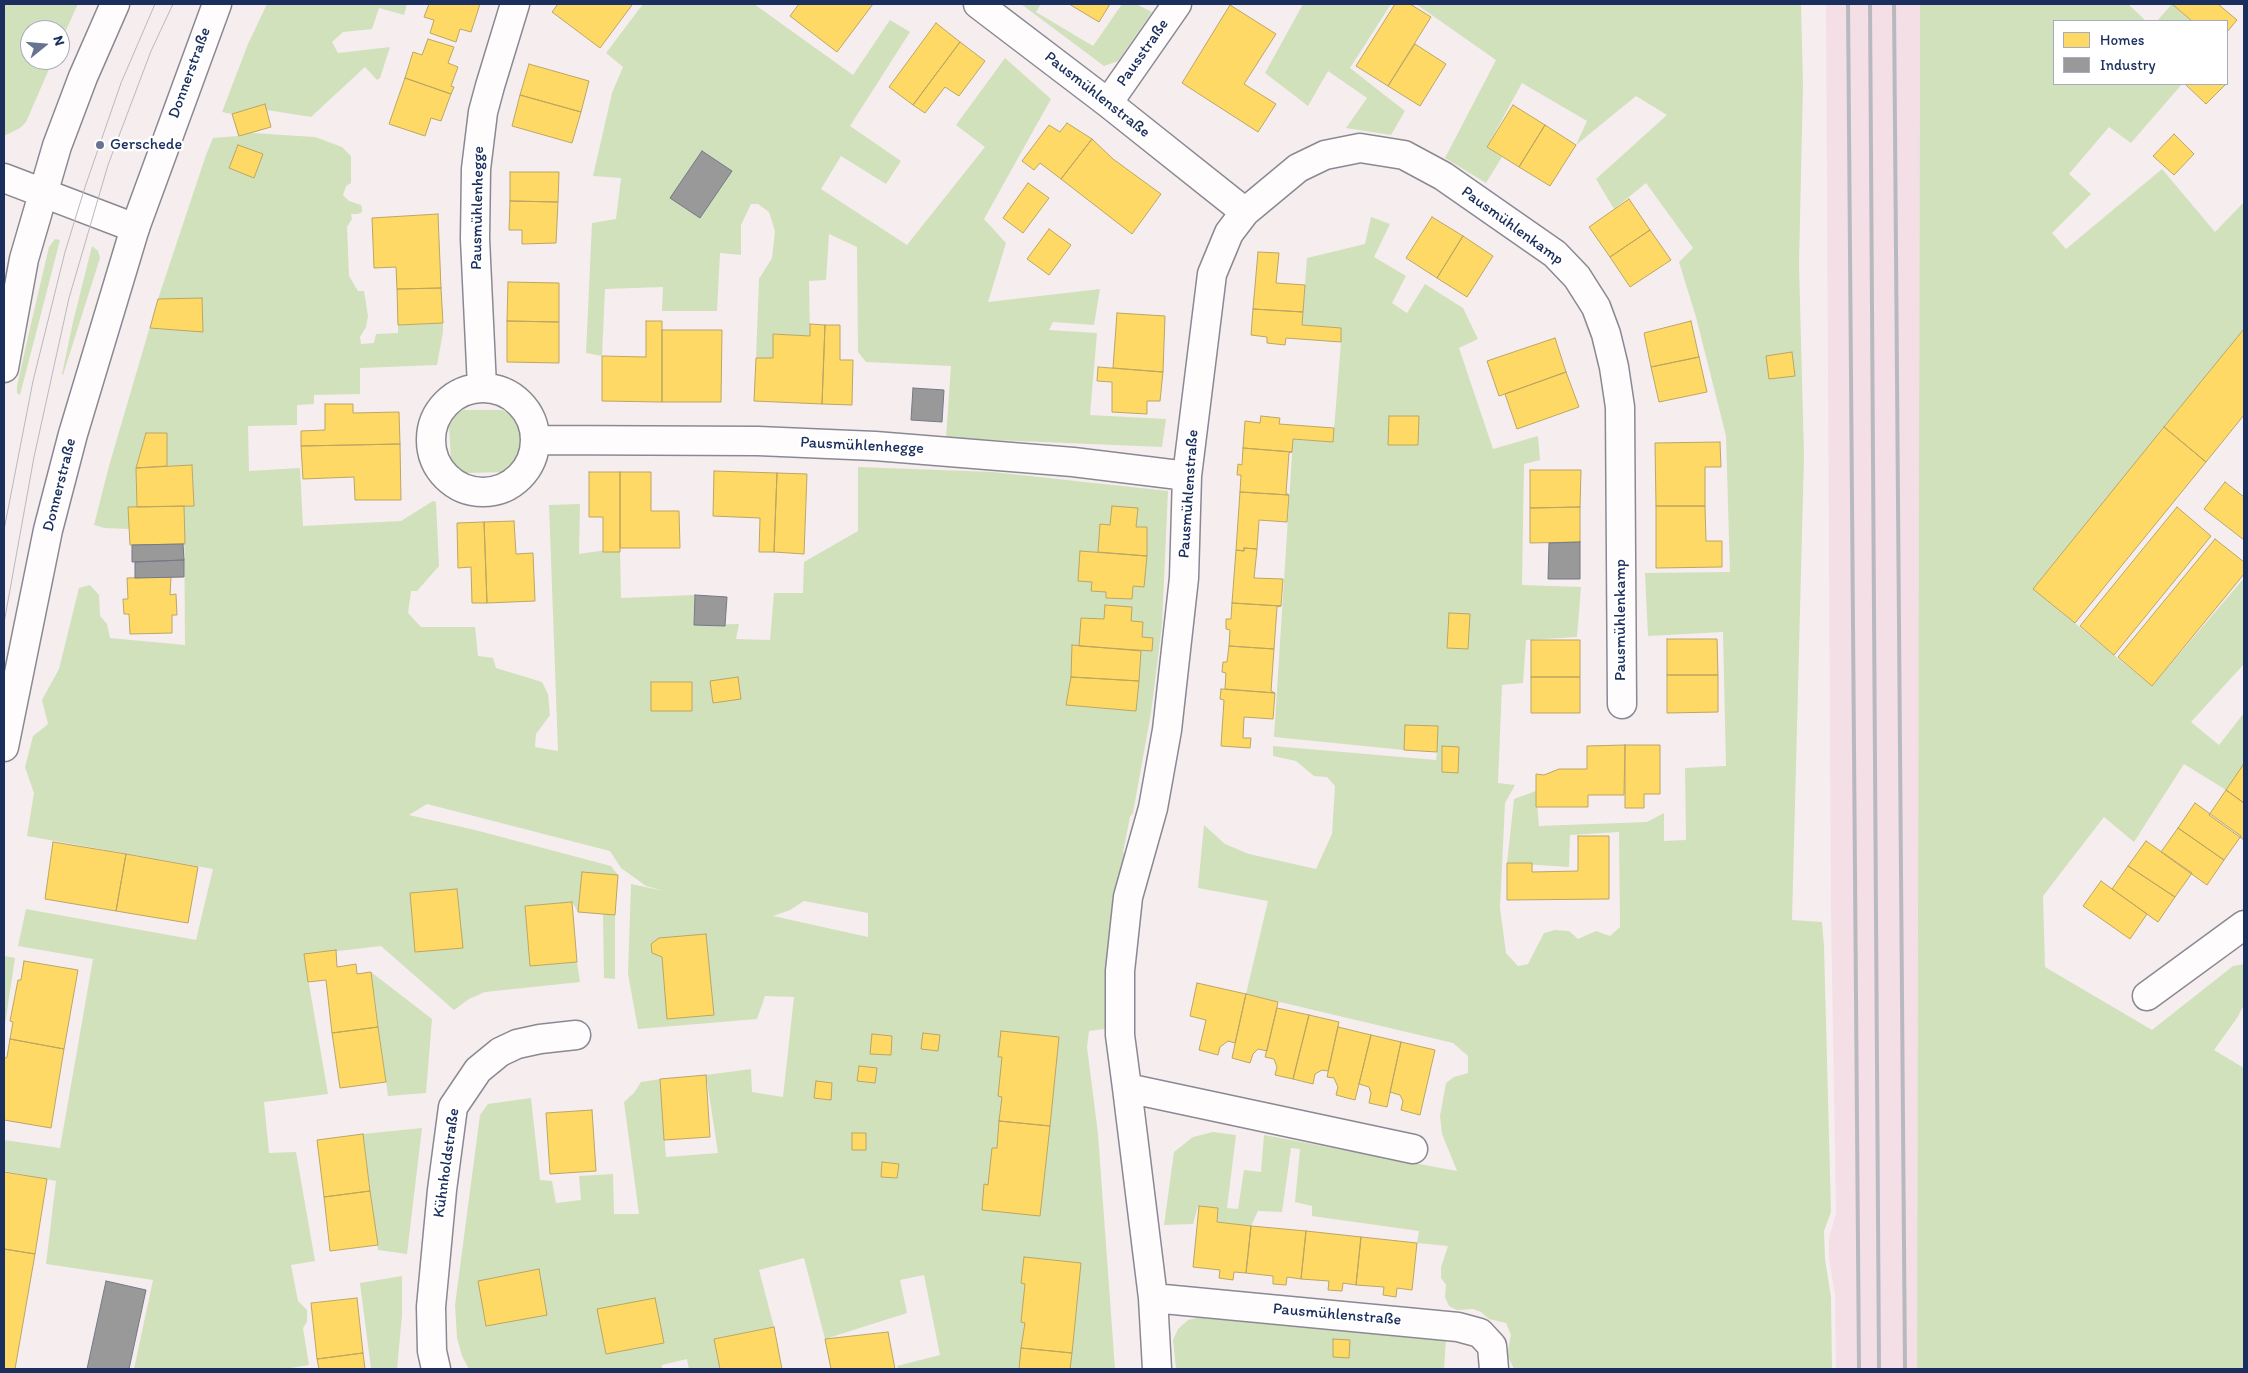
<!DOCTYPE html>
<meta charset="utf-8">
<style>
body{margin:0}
#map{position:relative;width:2248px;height:1373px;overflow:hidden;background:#f6edef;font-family:Itim,sans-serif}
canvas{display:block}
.frame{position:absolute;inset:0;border:5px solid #1b2f5e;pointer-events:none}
.legend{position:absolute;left:2053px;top:20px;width:175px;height:65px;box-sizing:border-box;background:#fff;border:1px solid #a4acbf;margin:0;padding:6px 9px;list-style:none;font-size:15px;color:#1b2f5e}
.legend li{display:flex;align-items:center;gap:10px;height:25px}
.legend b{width:25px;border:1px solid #a4acbf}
.north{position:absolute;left:20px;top:20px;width:50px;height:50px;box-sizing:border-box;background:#fff;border:1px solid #a4acbf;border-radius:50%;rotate:73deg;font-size:14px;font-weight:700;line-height:20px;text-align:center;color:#1b2f5e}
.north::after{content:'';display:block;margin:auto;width:18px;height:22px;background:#687291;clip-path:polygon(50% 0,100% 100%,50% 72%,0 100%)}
</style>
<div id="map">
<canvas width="2248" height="1373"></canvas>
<div class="frame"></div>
<ul class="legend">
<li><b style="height:14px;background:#ffd966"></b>Homes</li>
<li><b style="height:14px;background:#999"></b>Industry</li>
</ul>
<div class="north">N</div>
</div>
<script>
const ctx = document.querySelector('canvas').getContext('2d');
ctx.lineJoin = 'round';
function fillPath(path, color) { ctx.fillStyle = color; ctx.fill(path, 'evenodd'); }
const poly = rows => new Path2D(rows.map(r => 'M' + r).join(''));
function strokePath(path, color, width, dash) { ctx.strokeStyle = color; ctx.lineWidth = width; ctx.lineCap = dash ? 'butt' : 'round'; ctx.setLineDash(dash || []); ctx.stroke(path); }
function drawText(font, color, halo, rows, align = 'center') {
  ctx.font = font + ' Itim,sans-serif'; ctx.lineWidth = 5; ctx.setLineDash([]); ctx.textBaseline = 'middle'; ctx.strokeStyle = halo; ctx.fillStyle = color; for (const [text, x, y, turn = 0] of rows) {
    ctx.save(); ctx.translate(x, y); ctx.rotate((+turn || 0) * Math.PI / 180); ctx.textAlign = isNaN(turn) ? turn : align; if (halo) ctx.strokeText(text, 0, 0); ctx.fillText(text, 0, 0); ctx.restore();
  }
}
fillPath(poly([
 [1826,4,1920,4,1917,1369,1836,1369,1835,1294,1829,1259,1829,1238,1836,1213,1831,913]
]), '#f3dfe5');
fillPath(poly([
 [4,4,78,4,60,43,60,30,30,30,30,60,53,60,26,122,20,128,4,136],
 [267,4,407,4,404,15,379,8,372,29,343,32,332,42,338,53,390,47,380,78,377,80,365,67,311,117,267,110,271,127,252,133,315,137,342,147,351,156,351,183,346,186,343,195,349,201,361,205,362,208,362,212,358,214,351,214,352,219,347,227,349,276,358,291,364,291,368,316,366,327,360,337,361,344,374,343,376,334,398,333,398,325,443,323,443,332,437,365,360,368,360,394,314,395,314,404,297,405,297,425,248,426,249,471,300,468,303,526,401,521,433,501,436,502,439,566,417,591,411,591,408,613,421,627,475,627,478,656,493,658,496,668,542,682,548,694,550,715,536,734,535,747,558,751,549,505,580,504,579,554,620,548,621,598,695,595,694,625,739,624,736,639,770,640,774,593,803,593,804,562,858,531,858,467,993,472,1168,491,1162,625,1151,713,1133,813,1130,817,1123,852,1130,859,1127,876,1117,879,1114,895,1119,1013,1104,1029,1089,1031,1087,1047,1098,1134,1115,1369,898,1369,897,1366,940,1355,924,1275,900,1280,907,1313,825,1339,804,1258,759,1270,774,1327,714,1339,720,1369,689,1369,687,1359,662,1365,662,1369,469,1369,462,1356,457,1338,455,1305,480,1115,488,1104,531,1098,540,1180,552,1181,556,1203,581,1200,579,1176,613,1174,614,1214,639,1214,624,1102,634,1093,641,1082,660,1079,666,1157,718,1153,706,1075,751,1069,752,1092,783,1097,794,997,765,996,757,1019,638,1029,628,974,631,884,664,891,646,886,621,868,610,851,427,804,409,815,475,830,611,866,618,875,615,915,615,979,604,978,603,914,578,912,572,902,525,906,530,966,577,962,580,982,485,992,469,999,454,1010,381,946,304,955,328,1094,264,1102,269,1153,296,1152,315,1261,291,1265,298,1301,307,1310,307,1322,303,1328,309,1365,285,1369,134,1369,153,1280,46,1264,56,1181,4,1171,4,1140,60,1148,93,959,18,946,26,909,196,940,213,869,27,836,34,793,25,767,33,736,48,724,42,700,59,669,79,588,90,585,99,595,100,616,107,624,110,638,185,645,184,506,194,505,192,466,167,466,166,433,146,433,136,468,137,507,129,529,104,528,94,525,109,466,158,299,206,155,213,138,238,136,232,114,222,112,248,44],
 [804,901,868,913,868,937,773,916,790,910],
 [643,4,754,4,853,75,890,20,910,32,850,126,901,161,886,184,841,156,821,189,907,245,985,147,956,125,1005,58,1051,99,984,219,1006,243,988,302,1100,289,1094,325,1053,322,1049,330,1097,333,1090,415,1166,419,1162,447,946,438,951,366,866,362,858,352,857,247,829,234,826,280,809,281,810,336,774,334,773,358,756,358,759,279,772,258,775,231,769,212,758,204,751,204,741,225,741,255,720,253,717,311,662,311,663,287,605,289,602,356,586,353,592,223,616,219,621,178,593,176,612,93,623,67,606,53],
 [1021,4,1041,4,1036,12,1093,46,1122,4,1136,4,1152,12,1118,61,1104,66],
 [1303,4,1391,4,1350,68,1405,111,1391,135,1346,128,1367,98,1328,71,1308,106,1265,73],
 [1416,4,1801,4,1803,85,1799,264,1804,456,1792,920,1822,922,1824,947,1831,1212,1824,1231,1825,1259,1831,1297,1832,1369,1514,1369,1507,1355,1511,1335,1506,1323,1489,1319,1481,1312,1473,1309,1457,1310,1449,1306,1445,1297,1446,1285,1441,1278,1441,1267,1448,1246,1417,1243,1419,1231,1312,1216,1312,1206,1295,1202,1300,1149,1291,1148,1282,1212,1258,1211,1251,1226,1217,1222,1218,1208,1198,1206,1193,1224,1164,1225,1174,1152,1193,1137,1213,1132,1236,1135,1227,1208,1238,1209,1244,1170,1261,1172,1264,1135,1457,1171,1442,1134,1440,1116,1446,1083,1454,1077,1468,1073,1468,1056,1453,1043,1246,994,1268,901,1198,888,1204,825,1225,844,1249,854,1316,869,1332,834,1335,786,1327,777,1314,776,1296,761,1273,756,1273,746,1436,760,1437,752,1404,750,1274,737,1293,439,1333,442,1341,342,1341,328,1302,325,1307,258,1365,244,1371,217,1390,224,1374,257,1406,276,1392,303,1407,313,1425,284,1463,308,1478,339,1459,348,1493,449,1538,436,1540,460,1524,464,1522,585,1581,587,1577,637,1526,640,1523,683,1502,685,1498,783,1515,785,1505,803,1500,908,1506,953,1518,966,1528,964,1544,933,1555,930,1569,931,1578,939,1596,931,1610,936,1620,927,1619,832,1570,835,1569,867,1507,863,1514,799,1536,791,1539,826,1647,822,1664,813,1664,841,1686,840,1685,768,1726,766,1723,632,1648,636,1645,573,1730,572,1726,436,1696,317,1679,262,1693,248,1646,183,1614,209,1596,179,1667,115,1636,96,1576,145,1587,121,1522,83,1487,147,1502,157,1486,183,1445,158,1496,60],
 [1920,4,2128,4,2146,21,2054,21,2054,84,2182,84,2131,143,2109,127,2069,174,2091,194,2052,233,2066,249,2162,169,2215,232,2244,202,2244,329,2033,589,2152,686,2244,578,2244,664,2191,722,2219,745,2244,713,2244,766,2226,790,2184,764,2134,842,2104,817,2043,896,2045,967,2152,1030,2233,966,2244,964,2244,1005,2237,1018,2214,1050,2244,1068,2244,1369,1917,1369],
 [2172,4,2192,21,2157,21],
 [55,239,60,240,20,395,17,393,17,386,30,328,49,247],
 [92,246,98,251,100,258,63,375,62,374,73,322],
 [461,410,502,410,516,417,520,423,520,458,514,468,506,472,467,473,454,467,451,460,449,425,452,418],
 [5,956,15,958,4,1031,4,963],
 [371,972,432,1019,426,1093,388,1096],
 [422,1128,407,1254,378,1250,363,1134],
 [402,1276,402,1315,397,1369,371,1369,360,1283],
 [1202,1317,1446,1338,1444,1369,1176,1369,1173,1340,1178,1329,1188,1320]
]), '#d1e1bc');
const homes = poly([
 [429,4,480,4,471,32,460,29,456,42,430,33,434,20,424,17,429,4],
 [558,4,630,4,632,5,600,48,552,12,558,4],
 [799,4,873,4,837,52,790,16,799,4],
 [1069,4,1110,4,1099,22,1069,4],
 [1395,4,1410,4,1431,17,1388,86,1356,66,1395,4],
 [2172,4,2218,4,2237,20,2227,32,2227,21,2192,21,2172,4],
 [1230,5,1276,34,1244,84,1276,104,1258,132,1182,83,1230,5],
 [936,23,960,42,913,105,889,87,936,23],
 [428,39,454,47,448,63,458,67,451,86,454,87,451,94,405,78,413,52,422,55,428,39],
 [960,42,985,61,959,96,945,87,925,113,913,105,960,42],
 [1415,44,1446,64,1420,106,1388,86,1415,44],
 [529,64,589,81,581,112,520,95,529,64],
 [405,78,451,94,441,121,431,118,425,136,389,124,405,78],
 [2187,84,2226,84,2206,104,2186,85,2187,84],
 [520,95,581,112,572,143,512,126,520,95],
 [265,104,271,127,239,136,232,114,265,104],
 [1513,105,1545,125,1519,167,1487,147,1513,105],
 [1067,123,1092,139,1061,179,1040,163,1034,170,1022,161,1049,125,1060,132,1067,123],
 [1545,125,1576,145,1550,186,1519,167,1545,125],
 [2174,134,2194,154,2174,175,2153,156,2174,134],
 [1092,139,1113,159,1161,194,1132,234,1061,179,1092,139],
 [238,145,263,154,254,178,229,168,238,145],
 [510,172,559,172,558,202,510,201,510,172],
 [1028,183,1049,198,1023,233,1003,218,1028,183],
 [1629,199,1650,230,1610,257,1589,227,1629,199],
 [510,201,558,202,556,243,522,244,522,230,509,230,510,201],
 [438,214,441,288,397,289,396,267,374,268,372,218,438,214],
 [1432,217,1463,236,1437,278,1406,258,1432,217],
 [1049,229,1071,245,1049,275,1027,259,1049,229],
 [1650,230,1671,260,1630,287,1610,257,1650,230],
 [1463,236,1493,256,1467,297,1437,278,1463,236],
 [1258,252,1279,253,1276,283,1305,285,1303,312,1253,309,1258,252],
 [508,282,559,283,559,322,507,321,508,282],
 [441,288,443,323,398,325,397,289,441,288],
 [202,298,203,332,150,328,158,299,202,298],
 [1253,309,1303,312,1302,325,1341,328,1341,342,1286,338,1285,345,1267,343,1267,337,1251,335,1253,309],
 [1117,313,1165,316,1163,372,1113,368,1117,313],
 [507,321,559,322,559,363,507,362,507,321],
 [646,321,662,321,662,402,602,401,602,356,646,357,646,321],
 [1691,321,1699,357,1651,367,1644,333,1691,321],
 [810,324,825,325,822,404,754,401,756,358,773,358,773,334,810,336,810,324],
 [825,325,840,325,840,360,853,360,852,405,822,404,825,325],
 [2244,329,2244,415,2206,462,2164,427,2244,329],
 [662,330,722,330,721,402,662,402,662,330],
 [1555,338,1566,372,1499,396,1487,361,1555,338],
 [1792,352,1795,376,1769,379,1766,356,1792,352],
 [1699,357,1707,392,1659,402,1651,367,1699,357],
 [1098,367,1163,372,1160,401,1147,401,1147,414,1112,412,1112,382,1097,381,1098,367],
 [1566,372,1579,407,1517,429,1505,394,1566,372],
 [325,404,353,404,353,413,399,412,400,444,301,446,301,431,325,430,325,404],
 [1261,416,1280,418,1279,424,1334,428,1333,442,1293,439,1292,452,1243,448,1245,421,1260,423,1261,416],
 [1389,416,1419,416,1418,445,1388,445,1389,416],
 [2164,427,2206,462,2075,623,2033,589,2164,427],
 [146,433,167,433,167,466,136,468,146,433],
 [1720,442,1721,467,1705,467,1705,506,1656,506,1655,443,1720,442],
 [400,444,401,500,355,500,354,477,303,479,301,446,400,444],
 [1243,448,1292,452,1289,453,1286,493,1289,495,1240,492,1241,475,1237,475,1238,464,1242,465,1243,448],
 [192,465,194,506,137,507,136,468,192,465],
 [1530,470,1581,470,1580,507,1530,508,1530,470],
 [714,471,777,473,774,552,759,552,760,518,713,516,714,471],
 [589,472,620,472,620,552,603,552,603,517,589,517,589,472],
 [620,472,651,472,651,511,679,511,680,548,620,548,620,472],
 [777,473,807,474,804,554,774,552,777,473],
 [2225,482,2244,497,2244,540,2204,509,2225,482],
 [1240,492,1289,495,1287,522,1259,520,1257,549,1244,548,1244,551,1236,550,1240,492],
 [184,506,185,544,130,545,128,507,184,506],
 [1112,506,1138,508,1136,527,1147,527,1147,556,1098,552,1100,524,1110,525,1112,506],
 [1656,506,1705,506,1706,541,1722,541,1722,567,1656,568,1656,506],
 [1580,507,1580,542,1530,543,1530,508,1580,507],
 [2177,507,2211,536,2114,655,2080,626,2177,507],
 [514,521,516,554,533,553,535,601,487,603,484,522,514,521],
 [484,522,487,603,472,603,471,567,458,568,457,523,484,522],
 [2215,539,2244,562,2244,574,2152,686,2118,657,2215,539],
 [1244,548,1257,549,1254,578,1283,579,1281,606,1232,603,1236,550,1244,551,1244,548],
 [1080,551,1147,556,1144,587,1133,586,1132,599,1106,598,1106,592,1091,591,1092,582,1078,581,1080,551],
 [171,577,170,595,176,594,177,615,172,615,172,633,130,634,129,614,124,614,123,599,128,599,127,578,171,577],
 [1232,603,1281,606,1277,607,1274,649,1229,646,1230,630,1226,629,1226,619,1231,619,1232,603],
 [1105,605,1132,607,1131,621,1143,622,1142,637,1153,638,1152,651,1079,646,1081,618,1104,619,1105,605],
 [1449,613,1470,614,1468,649,1447,648,1449,613],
 [1667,639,1717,639,1718,675,1667,675,1667,639],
 [1531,640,1580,640,1580,677,1531,677,1531,640],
 [1072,645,1141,651,1139,681,1071,677,1072,645],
 [1229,646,1274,649,1271,691,1275,693,1225,689,1226,673,1222,672,1223,662,1227,662,1229,646],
 [1667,675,1718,675,1718,712,1667,713,1667,675],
 [738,677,741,699,713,703,710,681,738,677],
 [1071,677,1139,681,1136,711,1066,705,1071,677],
 [1531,677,1580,677,1580,713,1531,713,1531,677],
 [651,682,692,682,692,711,651,711,651,682],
 [1221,689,1275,693,1273,719,1244,717,1243,738,1251,738,1250,748,1221,746,1224,700,1220,699,1221,689],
 [1405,725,1438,726,1437,752,1404,750,1405,725],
 [1625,745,1624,795,1588,795,1588,807,1536,807,1536,774,1544,775,1559,769,1587,769,1587,746,1625,745],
 [1625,745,1660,745,1660,794,1644,794,1644,808,1625,808,1625,745],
 [1442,746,1459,747,1458,773,1442,772,1442,746],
 [2243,765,2244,766,2244,803,2226,790,2243,765],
 [2226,790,2244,803,2244,840,2209,815,2226,790],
 [2195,803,2241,836,2224,860,2178,828,2195,803],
 [2178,828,2224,860,2207,885,2161,852,2178,828],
 [1578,836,1609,836,1609,899,1507,900,1507,863,1532,863,1532,872,1578,871,1578,836],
 [2146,841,2192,873,2175,897,2128,866,2146,841],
 [53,842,126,854,116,911,45,899,53,842],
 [126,854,198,867,188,923,116,911,126,854],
 [2128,866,2175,897,2158,922,2112,889,2128,866],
 [582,872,618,875,615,915,578,912,582,872],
 [2101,881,2147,914,2130,939,2083,906,2101,881],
 [457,889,463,948,415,952,410,893,457,889],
 [572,902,577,962,530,966,525,906,572,902],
 [706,934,714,1015,667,1019,662,957,652,953,651,944,659,938,706,934],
 [336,950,337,967,356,964,357,974,371,972,378,1027,332,1033,326,980,308,982,304,954,336,950],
 [24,961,78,970,64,1049,10,1039,13,1022,10,1021,18,980,21,980,24,961],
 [1197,983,1246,994,1235,1043,1228,1041,1220,1047,1218,1055,1199,1050,1206,1020,1190,1016,1197,983],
 [1246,994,1278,1002,1267,1051,1258,1049,1253,1054,1250,1063,1232,1058,1246,994],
 [1277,1008,1309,1015,1293,1079,1275,1075,1277,1067,1274,1059,1265,1057,1277,1008],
 [1309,1015,1339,1022,1328,1071,1322,1070,1315,1074,1313,1084,1293,1079,1309,1015],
 [378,1027,386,1082,340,1088,332,1033,378,1027],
 [1338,1027,1371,1035,1355,1100,1336,1095,1338,1087,1334,1078,1327,1077,1338,1027],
 [1001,1031,1059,1037,1050,1126,999,1121,1002,1097,998,1096,1002,1057,998,1057,1001,1031],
 [923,1033,940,1035,938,1051,921,1049,923,1033],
 [872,1034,892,1036,891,1055,870,1054,872,1034],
 [1371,1035,1401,1042,1387,1107,1369,1103,1371,1093,1369,1087,1359,1084,1371,1035],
 [10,1039,64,1049,51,1128,4,1120,4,1059,7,1057,10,1039],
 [1401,1042,1435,1050,1420,1115,1401,1110,1403,1101,1400,1095,1390,1092,1401,1042],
 [859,1066,877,1068,875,1083,857,1081,859,1066],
 [706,1075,710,1137,664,1140,660,1079,706,1075],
 [816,1081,832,1083,831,1100,814,1098,816,1081],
 [592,1110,596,1171,550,1174,546,1113,592,1110],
 [999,1121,1050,1126,1040,1216,982,1210,984,1184,988,1185,992,1148,997,1148,999,1121],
 [852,1133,866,1133,866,1150,852,1150,852,1133],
 [363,1134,370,1191,324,1197,317,1140,363,1134],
 [882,1162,899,1164,897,1178,881,1177,882,1162],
 [4,1172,47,1179,35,1254,4,1249,4,1172],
 [370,1191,378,1245,330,1251,324,1197,370,1191],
 [1199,1206,1218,1208,1217,1222,1251,1226,1246,1273,1234,1272,1233,1280,1219,1278,1220,1270,1193,1267,1199,1206],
 [1251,1226,1306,1231,1301,1279,1287,1277,1286,1285,1273,1284,1273,1276,1246,1273,1251,1226],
 [1306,1231,1361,1237,1356,1285,1343,1283,1342,1291,1328,1290,1329,1281,1301,1279,1306,1231],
 [1361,1237,1417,1243,1412,1290,1397,1288,1396,1297,1383,1295,1384,1287,1356,1285,1361,1237],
 [4,1249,35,1254,15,1369,4,1369,4,1249],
 [1024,1257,1081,1263,1072,1353,1021,1348,1025,1323,1021,1322,1025,1284,1021,1283,1024,1257],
 [539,1269,547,1315,486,1326,478,1281,539,1269],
 [357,1298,363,1353,317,1359,311,1303,357,1298],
 [655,1298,664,1343,606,1354,597,1309,655,1298],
 [774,1327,782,1369,720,1369,714,1339,774,1327],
 [888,1332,895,1369,831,1369,825,1339,888,1332],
 [1333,1339,1350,1340,1349,1358,1333,1357,1333,1339],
 [1021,1348,1072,1353,1070,1369,1019,1369,1021,1348],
 [363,1353,365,1369,319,1369,317,1359,363,1353]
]);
fillPath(homes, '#ffd966');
strokePath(homes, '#bba664', 1);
const industry = poly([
 [702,151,732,171,700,218,670,198,702,151],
 [913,388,944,390,942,422,911,420,913,388],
 [1580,542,1580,579,1548,579,1549,543,1580,542],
 [183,544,184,560,132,562,132,545,183,544],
 [184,560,184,577,135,578,135,562,184,560],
 [695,595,727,597,725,626,694,625,695,595],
 [106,1281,146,1290,129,1369,87,1369,106,1281]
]);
fillPath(industry, '#999');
strokePath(industry, '#737987', 1);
const minor = poly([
 [978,4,1108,103,1245,212,1229,233,1212,274,1187,476,1184,578,1167,730,1153,808,1128,897,1120,971,1120,1035,1127,1088],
 [1108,103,1177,4],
 [4,178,135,228],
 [1245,212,1298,168,1325,155,1360,148,1404,155,1443,176,1555,254,1577,277,1596,307,1606,334,1614,367,1620,407,1622,704],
 [482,387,475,239,476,169,483,112,490,86,515,4],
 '431 440a52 52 0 1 1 104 0a52 52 0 1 1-104 0Z',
 [537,440,758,441,875,446,1073,462,1187,476],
 [2147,996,2244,925],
 [1153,1298,1458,1327,1480,1333,1492,1346,1494,1369],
 [436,1369,432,1351,431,1307,442,1190,453,1107,478,1070,500,1052,517,1044,540,1039,576,1035],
 [1157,1369,1153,1298,1127,1088,1413,1149]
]);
const secondary = poly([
 [4,368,24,259,57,146,83,77,115,4],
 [4,747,48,530,73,434,135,228,217,4]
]);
strokePath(minor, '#8a8993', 31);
strokePath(secondary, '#8a8993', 31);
strokePath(minor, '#fefcfd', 28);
strokePath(secondary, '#fefcfd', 28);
strokePath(poly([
 [4,530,33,381,65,252,85,187,121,83,155,4],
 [4,623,34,457,69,298,108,165,151,51,173,4]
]), '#b8b9bf', 1);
strokePath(poly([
 [1848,4,1859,1369],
 [1870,4,1879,1369],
 [1894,4,1905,1369]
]), '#b8b9bf', 4);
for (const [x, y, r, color] of [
 [100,145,5,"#687291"]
]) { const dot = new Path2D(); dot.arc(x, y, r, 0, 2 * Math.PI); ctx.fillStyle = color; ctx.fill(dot); strokePath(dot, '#fff', 2); }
drawText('16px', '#1b2f5e', '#fff', [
 ["Pausstraße",1143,53,-55],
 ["Donnerstraße",190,73,-70],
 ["Pausmühlenstraße",1097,95,38],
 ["Pausmühlenhegge",478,208,-89],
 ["Pausmühlenkamp",1512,226,36],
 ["Pausmühlenhegge",862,446,3],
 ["Donnerstraße",60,485,-76],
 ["Pausmühlenstraße",1189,494,-86],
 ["Pausmühlenkamp",1621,620,-90],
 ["Kühnholdstraße",447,1163,-82],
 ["Pausmühlenstraße",1337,1315,5]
]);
drawText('16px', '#1b2f5e', '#fff', [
 ["Gerschede",110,145]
], 'left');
</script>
